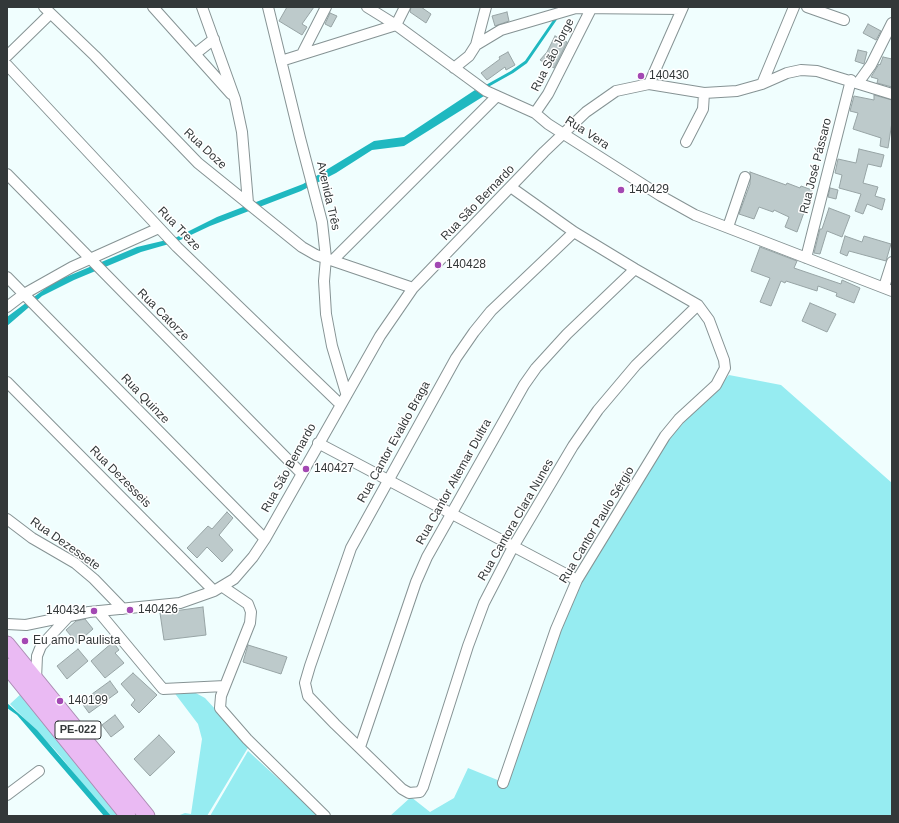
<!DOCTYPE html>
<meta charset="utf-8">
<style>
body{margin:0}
#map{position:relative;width:899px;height:823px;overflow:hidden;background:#f0fefe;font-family:Helvetica,sans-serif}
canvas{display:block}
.frame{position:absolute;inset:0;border:8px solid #333839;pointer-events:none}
</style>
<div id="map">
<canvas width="899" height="823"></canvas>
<div class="frame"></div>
</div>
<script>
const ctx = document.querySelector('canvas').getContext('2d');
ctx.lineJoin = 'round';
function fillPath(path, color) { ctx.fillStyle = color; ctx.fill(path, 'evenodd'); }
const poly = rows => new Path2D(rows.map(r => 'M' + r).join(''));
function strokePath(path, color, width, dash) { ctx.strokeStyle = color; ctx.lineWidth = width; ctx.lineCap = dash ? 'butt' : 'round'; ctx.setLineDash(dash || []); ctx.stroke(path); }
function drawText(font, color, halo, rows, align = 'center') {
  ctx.font = font + ' Helvetica,sans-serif'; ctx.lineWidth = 3; ctx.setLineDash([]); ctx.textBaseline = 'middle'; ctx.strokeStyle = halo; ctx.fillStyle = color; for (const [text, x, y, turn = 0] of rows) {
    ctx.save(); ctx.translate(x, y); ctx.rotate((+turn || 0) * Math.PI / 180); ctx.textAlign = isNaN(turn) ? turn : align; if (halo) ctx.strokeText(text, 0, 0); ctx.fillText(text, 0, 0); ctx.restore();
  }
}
fillPath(poly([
 [729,375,781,385,892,483,892,816,390,816,411,797,430,812,454,798,468,768,500,781,576,579,671,436],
 [173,691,192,691,205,698,249,746,207,816,177,816,185,813,191,814,202,739,198,724],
 [23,692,124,816,109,816,56,751,10,704],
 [248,751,319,816,210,816]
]), '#96ecf1');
fillPath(poly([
 [475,90,484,96,404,146,372,150,336,173,301,191,210,226,176,242,141,252,74,280,42,296,7,326,7,317,54,282,137,247,175,238,217,217,303,184,374,141,404,137],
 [7,703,37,730,111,816,104,816,17,715,7,708]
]), '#1fb8c0');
strokePath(poly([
 [487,86,512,72,526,62,557,17]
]), '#1fb8c0', 3);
const building = poly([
 [287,7,314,7,302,24,307,27,302,35,279,21,287,7],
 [411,7,421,7,431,14,426,23,410,12,411,7],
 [507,12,509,21,495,26,492,16,507,12],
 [330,13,337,16,331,27,325,24,330,13],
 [868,24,881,31,876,40,863,33,868,24],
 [555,36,567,42,554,68,540,60,547,52,555,36],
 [858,50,867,52,864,64,855,61,858,50],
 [508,52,515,65,506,70,505,67,487,80,481,73,500,59,499,57,508,52],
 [883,57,892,59,892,87,877,83,878,79,871,77,879,64,880,65,883,57],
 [874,95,892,100,892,122,888,148,880,146,881,138,853,129,858,113,850,111,854,96,874,100,874,95],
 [859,149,884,155,881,167,868,164,863,183,878,187,875,196,885,199,882,210,867,204,863,214,855,211,861,194,839,188,842,175,835,173,838,159,856,163,859,149],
 [750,172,786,185,787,183,800,188,801,186,812,190,797,232,785,227,789,217,774,210,773,212,759,207,754,219,739,214,750,184,750,172],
 [830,188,838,190,836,199,828,197,830,188],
 [829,208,850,216,842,237,827,231,820,254,814,253,820,229,822,229,829,208],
 [845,236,862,242,864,236,891,244,886,261,849,251,847,256,840,253,845,236],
 [760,247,797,261,794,268,841,284,842,280,860,288,854,303,836,296,837,293,818,286,817,291,786,281,785,283,781,281,771,306,760,302,770,278,751,271,760,247],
 [810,303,836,314,827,332,802,321,810,303],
 [227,512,233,518,219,535,233,550,222,562,207,547,197,558,187,548,208,526,212,529,227,512],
 [203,607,206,635,164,640,160,613,203,607],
 [85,619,93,629,77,643,66,630,76,621,85,619],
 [113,642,119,650,115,653,124,663,105,678,91,661,113,642],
 [248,645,287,657,281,674,243,662,248,645],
 [78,649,88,661,67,679,57,666,78,649],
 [133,673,157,695,139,713,131,705,135,700,121,684,133,673],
 [110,681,118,692,89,713,81,702,110,681],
 [115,715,124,727,111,737,102,725,115,715],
 [159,735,175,752,150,776,134,759,159,735]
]);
fillPath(building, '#bdcacb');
strokePath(building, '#97a4a5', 1);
const minor = poly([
 [44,7,95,56,198,163,302,247,316,255,413,288],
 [153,7,231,94],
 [202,7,235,99,242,132,248,203],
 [268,7,300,138,322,222,326,258,324,281,326,314,332,346,346,393],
 [367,7,396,25,486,91,535,113,548,124,661,196,695,215,892,291],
 [807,7,844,20],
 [476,45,486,7],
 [195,54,214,39],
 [302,54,326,7],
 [7,56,50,14],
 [281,61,396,25,405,7],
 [7,65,177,247,340,404],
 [454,68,469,56,476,45,501,30,576,8,682,9],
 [858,83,871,65,892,23],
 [649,84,683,7],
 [762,84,794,7],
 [535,113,548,94,592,7],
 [686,142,703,109,704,93],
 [7,174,302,474],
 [728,227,745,177],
 [574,232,491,311,474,332,456,358,351,548,310,666,305,683,308,696,335,724,402,789,409,793,420,792,423,787,468,646,484,603,513,547,573,446,598,410,636,365,698,305],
 [806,258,851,80],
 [333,260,497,96],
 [7,277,265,539],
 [884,287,892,262],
 [7,307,24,294,72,267,159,228],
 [7,382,214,591],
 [318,443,577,580],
 [7,519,32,538,75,563,94,579,123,609],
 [223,587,248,604,251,612,250,623,221,696,220,708,247,739,325,816],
 [98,611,163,689,225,686],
 [7,624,26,625,89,612,180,603,214,591,234,579,253,557,265,539,380,336,413,288,544,152,586,112,616,91,649,84,704,93,737,91,762,84,787,73,801,70,817,71,892,94],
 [36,679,37,656,41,646,67,618],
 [360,747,416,582,427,557,524,385,536,368,567,334,635,269],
 [503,783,556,629,577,580,665,436,679,419,716,385,725,368,724,360,709,320,698,305,635,269,574,232,512,188],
 [7,795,39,771]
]);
const highway = poly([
 [7,644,147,816],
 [7,666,128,816]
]);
strokePath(minor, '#869394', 12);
strokePath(highway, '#aa8cb2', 17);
strokePath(minor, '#fff', 10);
strokePath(highway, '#eabaf3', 15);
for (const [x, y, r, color] of [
 [641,76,4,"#a348b3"],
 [621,190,4,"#a348b3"],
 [438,265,4,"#a348b3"],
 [306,469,4,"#a348b3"],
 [130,610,4,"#a348b3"],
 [94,611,4,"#a348b3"],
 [25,641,4,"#a348b3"],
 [60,701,4,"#a348b3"]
]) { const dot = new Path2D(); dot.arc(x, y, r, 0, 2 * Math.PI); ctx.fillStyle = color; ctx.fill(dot); strokePath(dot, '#fff', 1.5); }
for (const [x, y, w] of [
 [78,730,46]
]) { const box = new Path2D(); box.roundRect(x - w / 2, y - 9, w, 18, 3); ctx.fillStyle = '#fff'; ctx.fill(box); strokePath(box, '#333839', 1); }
drawText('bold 11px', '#333839', null, [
 ["PE-022",78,730]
]);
drawText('12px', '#333839', '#fff', [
 ["Rua São Jorge",553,55,-63],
 ["Rua Vera",587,133,33],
 ["Rua Doze",205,149,43],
 ["Rua José Pássaro",816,166,-76],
 ["Avenida Três",328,196,77],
 ["Rua São Bernardo",478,203,-46],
 ["Rua Treze",179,229,46],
 ["Rua Catorze",163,315,45],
 ["Rua Quinze",145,399,46],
 ["Rua Cantor Evaldo Braga",394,442,-61],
 ["Rua São Bernardo",289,468,-61],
 ["Rua Dezesseis",120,477,45],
 ["Rua Cantor Altemar Dultra",454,482,-61],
 ["Rua Cantora Clara Nunes",516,520,-60],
 ["Rua Cantor Paulo Sérgio",597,525,-59],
 ["Rua Dezessete",65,544,35]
]);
drawText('12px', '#333839', '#fff', [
 ["140430",649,76],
 ["140429",629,190],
 ["140428",446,265],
 ["140427",314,469],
 ["140426",138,610],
 ["140434",86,611,"right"],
 ["Eu amo Paulista",33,641],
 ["140199",68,701]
], 'left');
</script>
